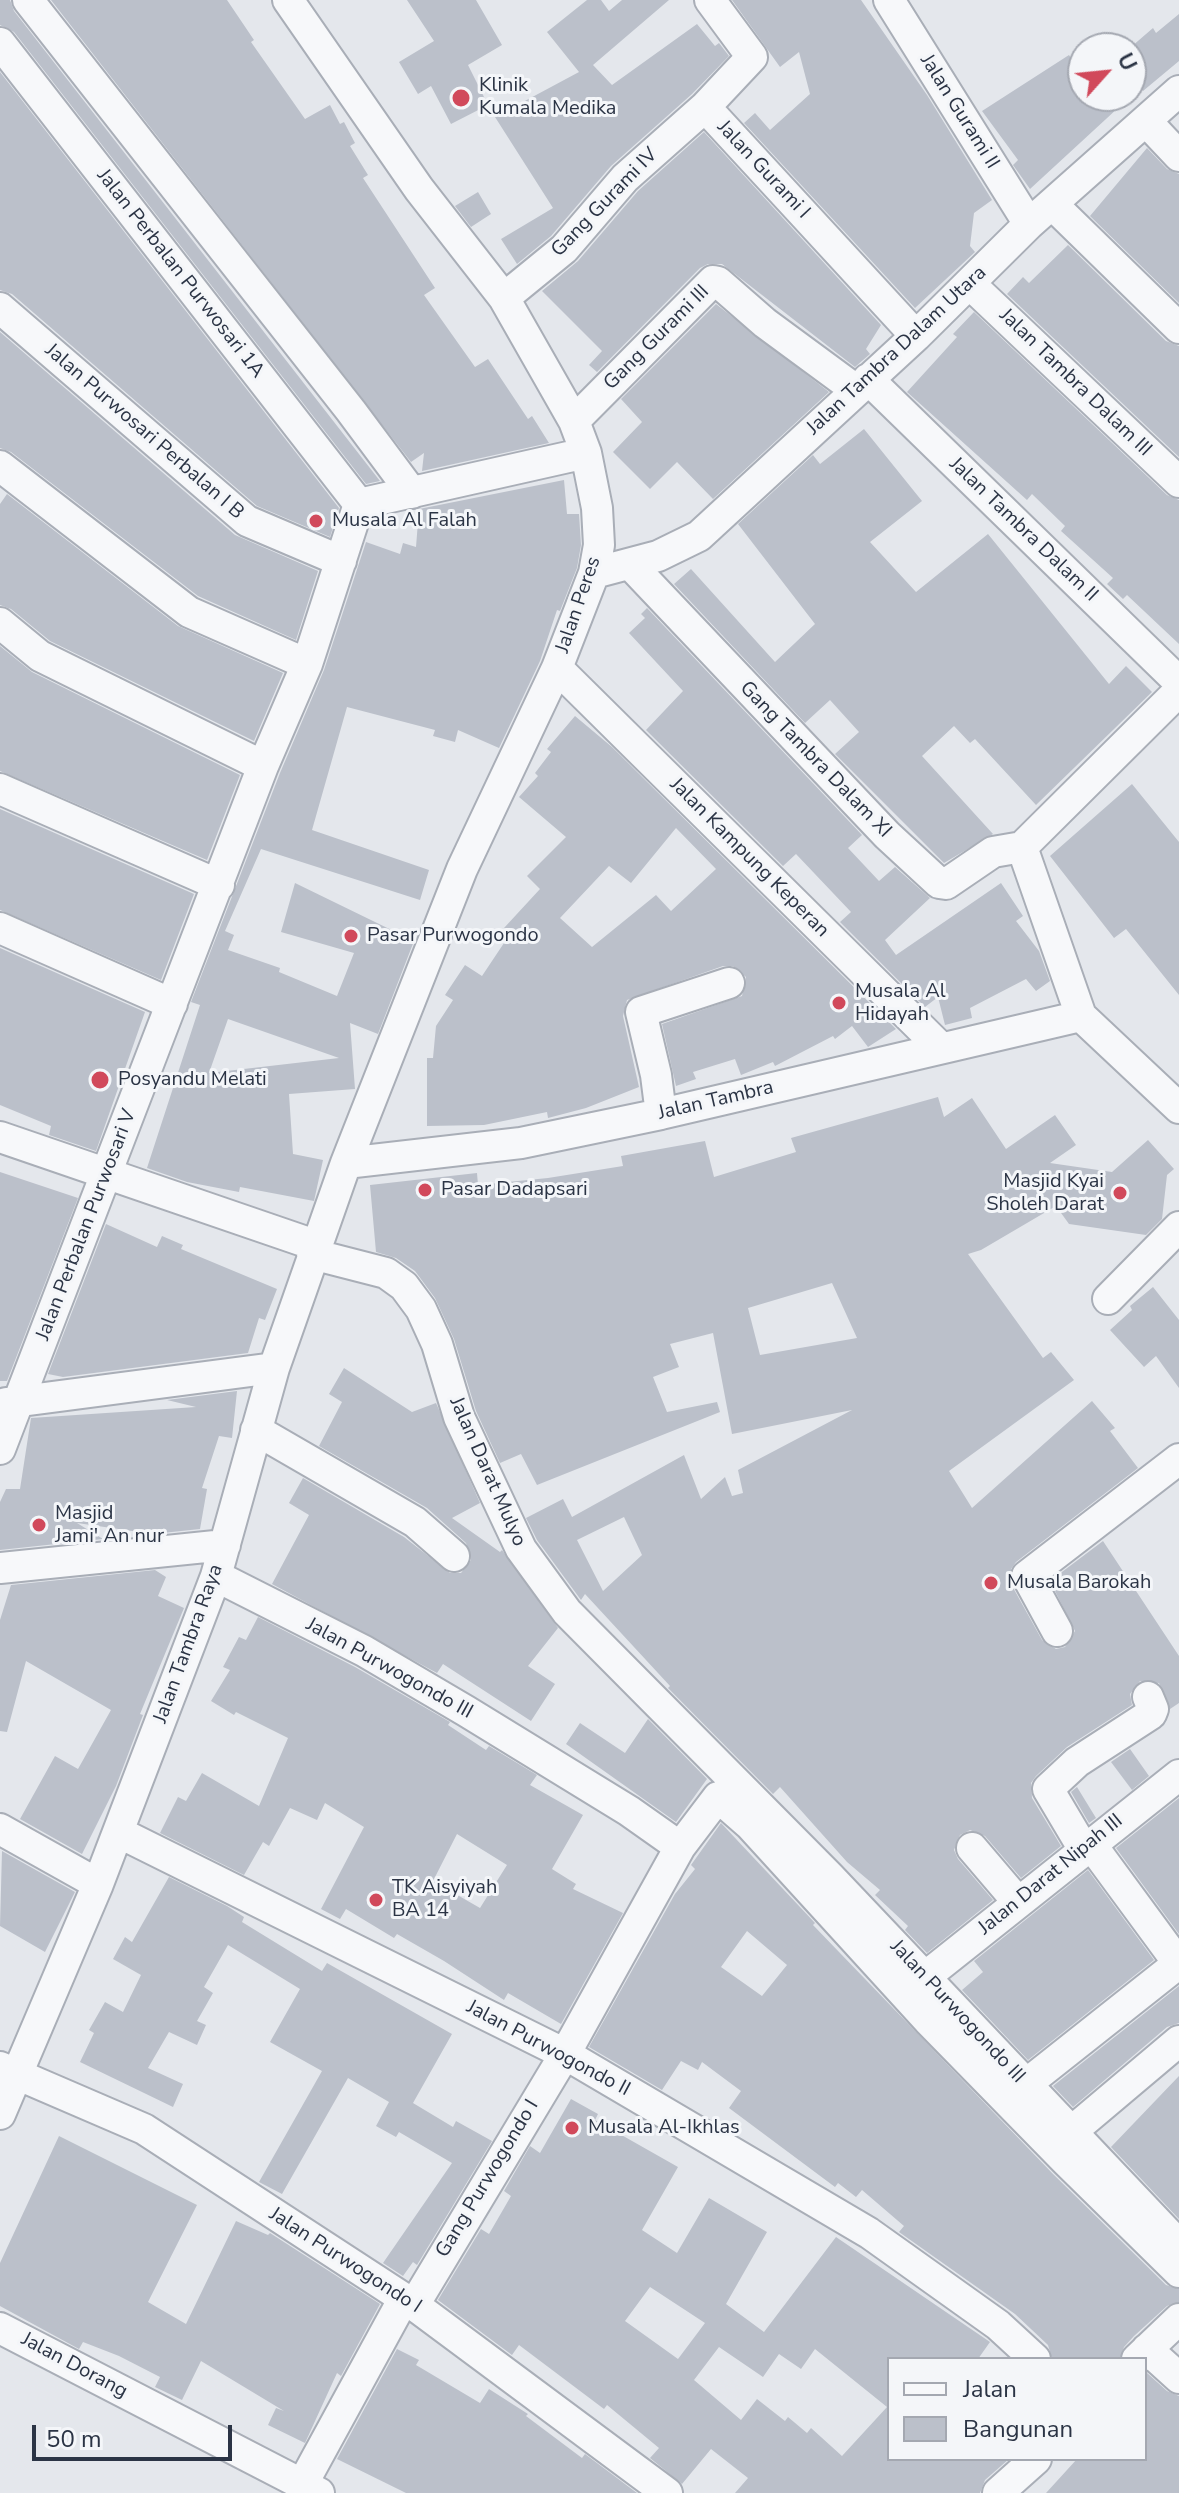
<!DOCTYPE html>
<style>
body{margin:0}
#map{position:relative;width:1179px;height:2493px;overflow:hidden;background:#e4e7ec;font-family:"Nunito Sans",sans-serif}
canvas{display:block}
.legend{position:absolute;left:887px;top:2357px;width:260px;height:104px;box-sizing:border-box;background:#f4f6f9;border:2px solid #a4a8b1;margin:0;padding:10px 14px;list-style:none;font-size:24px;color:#2b3445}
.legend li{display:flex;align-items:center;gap:16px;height:40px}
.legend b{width:40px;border:2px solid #a4a8b1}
.north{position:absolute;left:1067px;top:32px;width:80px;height:80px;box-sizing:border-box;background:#f4f6f9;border:2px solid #a4a8b1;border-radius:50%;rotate:63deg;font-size:22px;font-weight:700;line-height:32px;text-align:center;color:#2b3445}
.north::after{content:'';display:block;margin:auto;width:28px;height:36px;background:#d1495b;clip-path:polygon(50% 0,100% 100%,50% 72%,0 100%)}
.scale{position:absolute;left:32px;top:2425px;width:200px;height:36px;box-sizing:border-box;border:4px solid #2b3445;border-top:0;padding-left:10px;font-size:24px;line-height:28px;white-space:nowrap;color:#2b3445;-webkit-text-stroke:6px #f4f6f9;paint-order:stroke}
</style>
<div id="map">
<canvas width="1179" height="2493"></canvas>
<ul class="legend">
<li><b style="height:10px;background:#f7f8fa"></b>Jalan</li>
<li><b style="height:22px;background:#bbc0ca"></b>Bangunan</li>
</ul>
<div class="north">U</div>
<div class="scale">50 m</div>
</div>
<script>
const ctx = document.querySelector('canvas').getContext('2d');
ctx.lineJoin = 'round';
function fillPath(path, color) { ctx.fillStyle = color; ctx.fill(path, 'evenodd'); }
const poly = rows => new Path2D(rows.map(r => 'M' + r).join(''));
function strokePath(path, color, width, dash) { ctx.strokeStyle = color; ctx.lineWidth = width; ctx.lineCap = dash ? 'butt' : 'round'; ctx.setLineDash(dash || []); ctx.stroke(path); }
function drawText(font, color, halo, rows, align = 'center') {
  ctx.font = font + ' "Nunito Sans",sans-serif'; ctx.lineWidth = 6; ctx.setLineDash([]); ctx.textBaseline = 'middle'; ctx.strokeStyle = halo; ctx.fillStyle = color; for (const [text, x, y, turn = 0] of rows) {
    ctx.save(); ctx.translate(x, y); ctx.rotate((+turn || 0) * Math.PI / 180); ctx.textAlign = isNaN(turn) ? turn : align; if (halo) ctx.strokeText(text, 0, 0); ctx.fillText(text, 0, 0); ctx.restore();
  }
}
fillPath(poly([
 [0,0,10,0,14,11,380,481,366,484,14,32,0,25],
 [51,0,227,0,254,40,251,42,305,119,330,105,340,124,344,122,355,143,350,146,368,175,363,178,435,288,424,295,475,367,488,359,528,419,532,416,549,443,422,471,424,453,411,462],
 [407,0,476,0,502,45,468,65,488,105,451,124,431,86,418,94,399,62,434,41],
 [587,0,601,0,609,11,622,0,669,0,593,65,612,85,697,24,715,46,719,43,729,56,692,94,611,166,551,236,517,264,501,239,553,208,495,117,579,72,547,32],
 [732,0,861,0,927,95,992,200,974,213,970,246,975,252,915,308,744,123,755,113,770,130,810,94,799,52,780,67],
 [1179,14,1179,61,1143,91,1131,78,1131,47,1153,28,1156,33],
 [1069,55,1083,76,1083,96,1131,96,1030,189,1013,165,1018,160,982,111],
 [0,72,339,508,330,537,257,506,12,294,0,290],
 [704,132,881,325,866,349,870,354,855,367,722,264,708,264,700,268,597,372,589,365,602,351,542,291,578,261,638,191],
 [1147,148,1167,169,1179,174,1179,303,1090,216],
 [478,192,491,214,471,227,455,206],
 [1068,245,1166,341,1179,346,1179,457,1007,294,1023,277,1029,283],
 [716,304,829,392,713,499,677,462,650,489,613,452,642,422,621,399],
 [974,312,1167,495,1179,500,1179,644,1127,595,1123,599,1107,584,1113,578,1061,531,1065,526,1032,494,1027,500,907,392,957,337,953,334],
 [0,332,235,535,318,571,296,640,198,596,11,452,0,448],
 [864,429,922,501,870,542,916,592,988,534,1109,684,1126,666,1152,692,1036,805,975,739,970,743,954,726,922,756,993,834,944,863,835,754,859,732,830,700,805,723,674,584,691,569,775,662,815,624,738,524,813,455,820,464],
 [564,480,567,514,579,514,581,545,577,568,560,611,557,610,540,661,499,748,458,730,455,742,433,736,435,730,347,707,312,830,429,870,420,900,261,849,225,931,234,935,228,950,280,968,279,972,337,996,354,953,281,932,295,883,414,941,378,1034,350,1023,355,1089,289,1094,293,1154,323,1160,314,1201,240,1187,239,1192,187,1182,147,1168,200,1005,191,1002,280,773,324,670,366,542,400,554,403,543,416,547,419,509],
 [228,1019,339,1058,209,1073],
 [7,494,178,626,283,673,254,741,50,641,11,609,0,605,0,504],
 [647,608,862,835,848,848,879,881,895,867,930,898,885,940,896,955,1001,883,1023,916,1016,921,1039,951,1050,981,1036,991,1026,979,970,1008,972,1018,945,1025,938,997,925,1007,840,922,851,912,796,854,783,866,646,730,683,691,629,633,645,618,641,614],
 [0,646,32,672,240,775,207,860,0,771],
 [575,716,612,747,896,1029,868,1047,852,1026,835,1039,833,1036,775,1066,773,1062,741,1075,735,1059,693,1072,696,1079,676,1086,662,1024,742,996,746,977,733,966,723,966,627,1000,623,1016,639,1087,586,1108,548,1118,547,1112,484,1125,427,1126,427,1058,433,1058,436,1026,453,1000,445,995,465,965,482,976,510,934,504,928,540,889,527,876,566,837,519,797,538,776,535,773,551,752,547,749],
 [676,828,716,869,671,911,656,895,592,947,560,918,609,866,631,883],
 [1132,784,1179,842,1179,995,1126,929,1114,938,1050,856],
 [0,809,194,894,161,980,0,910],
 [0,948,145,1012,96,1151,49,1135,51,1126,0,1105],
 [938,1097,944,1117,972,1098,1006,1149,1055,1115,1076,1145,1050,1163,1112,1172,1148,1140,1174,1169,1167,1175,1162,1219,1146,1235,1069,1224,1056,1206,981,1250,968,1254,1043,1358,1051,1352,1074,1380,949,1471,972,1508,1092,1401,1115,1428,1110,1431,1138,1468,1016,1562,1011,1569,1011,1584,1042,1640,1056,1649,1065,1647,1075,1631,1050,1581,1103,1541,1179,1656,1179,1703,1170,1709,1159,1683,1140,1681,1130,1694,1132,1705,1067,1747,1036,1776,1031,1783,1032,1798,1061,1846,1021,1878,985,1836,970,1830,960,1835,954,1850,958,1859,993,1900,927,1953,905,1930,908,1926,875,1895,880,1890,847,1862,780,1787,773,1794,668,1688,670,1686,585,1594,581,1600,537,1540,526,1518,563,1499,572,1517,684,1455,701,1499,725,1477,732,1496,743,1493,738,1470,852,1410,732,1434,713,1333,670,1344,679,1367,653,1377,667,1412,717,1402,720,1412,537,1485,521,1454,500,1463,476,1411,454,1339,435,1298,415,1271,396,1258,376,1252,370,1185,477,1173,478,1185,548,1178,623,1166,621,1156,705,1141,714,1177,796,1152,791,1138],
 [832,1283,857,1338,760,1355,748,1308],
 [624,1517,642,1555,603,1591,577,1540],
 [0,1172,78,1198,7,1381,0,1381],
 [106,1224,157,1247,162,1236,183,1245,181,1249,277,1289,265,1320,259,1318,248,1353,63,1377,48,1374],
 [1153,1287,1179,1320,1179,1388,1156,1356,1144,1367,1110,1330,1132,1310,1130,1306],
 [344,1368,412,1412,436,1403,480,1503,452,1518,500,1552,502,1550,558,1628,528,1666,555,1684,531,1721,443,1664,437,1673,272,1584,309,1515,289,1503,303,1478,404,1537,450,1573,461,1573,471,1560,466,1543,427,1508,319,1446,342,1402,329,1394],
 [237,1391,232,1438,219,1436,202,1488,207,1489,200,1529,153,1534,77,1523,103,1539,0,1550,0,1502,6,1489,20,1489,31,1418,196,1407,167,1400],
 [155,1570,166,1577,158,1596,184,1608,140,1714,143,1715,116,1786,82,1854,20,1819,55,1756,78,1769,111,1710,26,1661,7,1732,0,1731,0,1620,11,1585],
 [258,1617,355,1667,450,1722,448,1725,486,1750,489,1746,537,1775,530,1785,583,1815,552,1869,576,1884,573,1889,623,1913,561,2024,508,1993,504,2000,444,1961,397,1934,394,1938,346,1909,340,1919,321,1909,364,1827,325,1803,317,1820,290,1808,269,1846,263,1842,244,1875,160,1833,178,1797,186,1801,202,1773,259,1806,288,1738,236,1712,234,1715,211,1701,230,1670,223,1667,239,1637,246,1640],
 [457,1834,507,1865,480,1908,433,1881],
 [648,1719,707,1779,676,1822,566,1744,580,1723,625,1753],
 [1130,1749,1149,1776,1132,1790,1111,1762],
 [1077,1787,1096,1818,1089,1823,1071,1792],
 [1179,1798,1179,1934,1116,1848],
 [721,1823,815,1923,813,1925,1053,2174,1166,2285,1179,2289,1179,2302,1167,2306,1134,2336,1124,2347,1120,2359,1052,2359,1048,2345,1015,2314,899,2232,904,2226,862,2190,856,2197,838,2183,835,2187,729,2108,741,2091,702,2062,698,2070,681,2061,662,2090,589,2047,675,1894,695,1869,691,1865],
 [747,1931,787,1965,762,1996,721,1967],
 [2,1851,75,1892,45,1952,0,1926],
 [1088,1870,1154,1960,1028,2060,962,1990,983,1972,974,1961],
 [169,1877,227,1906,244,1917,242,1922,322,1971,327,1963,452,2034,413,2103,453,2127,456,2121,492,2141,417,2265,413,2262,403,2276,383,2263,452,2163,399,2132,396,2137,376,2126,389,2102,348,2078,282,2194,259,2182,322,2071,270,2042,300,1989,228,1945,204,1987,213,1993,197,2021,206,2025,197,2045,169,2032,148,2068,183,2084,173,2107,80,2062,94,2033,89,2030,105,2002,123,2012,141,1975,113,1959,125,1937,132,1942],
 [1179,1986,1179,2023,1167,2027,1073,2107,1053,2086],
 [1179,2076,1179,2219,1111,2147],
 [571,2099,598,2114,595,2120,678,2167,642,2230,677,2253,709,2198,767,2232,726,2304,764,2332,836,2237,990,2342,978,2359,889,2359,889,2459,1009,2459,985,2480,980,2493,735,2493,748,2478,711,2449,682,2484,650,2458,659,2448,607,2405,604,2409,519,2345,512,2355,438,2300,481,2229,489,2234,511,2196,504,2191,530,2146,540,2153],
 [650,2287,705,2323,678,2359,625,2321],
 [719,2347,763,2377,779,2354,801,2369,815,2349,887,2407,842,2456,811,2428,807,2433,788,2417,785,2421,757,2399,741,2420,694,2380],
 [59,2136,197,2205,148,2302,186,2324,236,2221,268,2235,270,2233,380,2304,341,2376,337,2373,305,2443,268,2425,276,2408,284,2411,201,2361,182,2400,155,2387,160,2377,119,2356,83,2342,79,2349,0,2306,0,2263],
 [397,2349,419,2360,416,2365,480,2403,489,2389,528,2414,526,2416,582,2458,585,2454,637,2493,406,2493,337,2459],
 [1147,2373,1167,2391,1179,2396,1179,2493,1046,2493,1077,2459,1145,2459]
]), '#bbc0ca');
const minor = poly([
 [28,0,351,411,412,493],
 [710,0,752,57,705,107,916,336],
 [889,0,1029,224],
 [0,43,359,504],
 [1146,121,1179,156],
 [1052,204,1179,328],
 [970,284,1179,482],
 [504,298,564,249,625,178,705,107],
 [0,308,247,521,341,561],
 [868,379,1179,682],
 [574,421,713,281,718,282,765,323,856,390],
 [0,466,189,612,307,664],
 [359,504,586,453],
 [630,564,887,835,939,883,946,884,993,852,1022,847],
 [594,573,658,556,699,536,916,336,1029,224,1179,91],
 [0,623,40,656,263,766],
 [557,668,941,1048],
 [1179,691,1022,847,1081,1016,1179,1108],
 [0,789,219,885],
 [0,928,172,1004],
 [661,1114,656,1075,641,1012,729,983],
 [0,1137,315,1245],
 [346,1163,521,1143,661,1114,1081,1016],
 [312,1254,386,1273,404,1286,421,1309,437,1344,459,1417,521,1549,567,1612,829,1876,1179,2245],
 [1108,1299,1179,1227],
 [6,1403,274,1368],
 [256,1430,415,1522,454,1556],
 [0,1449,263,766,307,664,359,504],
 [0,1568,225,1545],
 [216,1576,364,1651,466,1711,629,1811,680,1847],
 [1057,1631,1027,1576,1179,1459],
 [0,1829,98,1884],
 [118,1832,565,2054,869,2233,998,2325,1035,2359],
 [1090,1843,1179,1964],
 [972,1848,1018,1902],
 [1083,1848,1048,1789,1077,1762,1151,1714,1153,1709,1148,1697],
 [925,1977,1179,1775],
 [0,2067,144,2129,414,2305,667,2493],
 [1025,2085,1179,1963],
 [0,2114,98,1884,216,1576,274,1368,346,1163,462,869,557,668,594,573,599,545,597,508,586,453,574,421,504,298,419,189,288,0],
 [1071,2132,1179,2041],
 [414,2305,565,2054,680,1847,718,1797,750,1825,928,2020,1066,2161,1179,2272],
 [0,2328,319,2493],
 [1147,2349,1179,2378],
 [1137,2359,1179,2319],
 [302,2485,403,2300],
 [998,2493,1036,2459]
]);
strokePath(minor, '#a9aeb7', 34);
strokePath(minor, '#f7f8fa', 30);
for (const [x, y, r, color] of [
 [461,98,10,"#d1495b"],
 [316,521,8,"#d1495b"],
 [351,936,8,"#d1495b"],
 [839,1003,8,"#d1495b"],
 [100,1080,10,"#d1495b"],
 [425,1190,8,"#d1495b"],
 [1120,1193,8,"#d1495b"],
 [39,1525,8,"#d1495b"],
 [991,1583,8,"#d1495b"],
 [376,1900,8,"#d1495b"],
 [572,2128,8,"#d1495b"]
]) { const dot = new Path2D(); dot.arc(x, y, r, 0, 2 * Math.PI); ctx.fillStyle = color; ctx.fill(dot); strokePath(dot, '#f4f6f9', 3); }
drawText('20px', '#2b3445', '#f4f6f9', [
 ["Klinik",479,86],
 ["Kumala Medika",479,109],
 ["Musala Al Falah",332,521],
 ["Pasar Purwogondo",367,936],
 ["Musala Al",855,992],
 ["Hidayah",855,1015],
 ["Posyandu Melati",118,1080],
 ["Masjid Kyai",1104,1182,"right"],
 ["Sholeh Darat",1104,1205,"right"],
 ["Pasar Dadapsari",441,1190],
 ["Masjid",55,1514],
 ["Jami' An nur",55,1537],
 ["Musala Barokah",1007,1583],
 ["TK Aisyiyah",392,1888],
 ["BA 14",392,1911],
 ["Musala Al-Ikhlas",588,2128]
], 'left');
drawText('20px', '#2b3445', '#f4f6f9', [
 ["Jalan Gurami II",959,112,58],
 ["Jalan Gurami I",763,170,47],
 ["Gang Gurami IV",605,203,-46],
 ["Jalan Perbalan Purwosari 1A",180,274,52],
 ["Gang Gurami III",657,338,-45],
 ["Jalan Tambra Dalam Utara",897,351,-43],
 ["Jalan Tambra Dalam III",1075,383,44],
 ["Jalan Purwosari Perbalan I B",144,432,41],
 ["Jalan Tambra Dalam II",1023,530,44],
 ["Jalan Peres",579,605,-71],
 ["Gang Tambra Dalam XI",815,760,46],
 ["Jalan Kampung Keperan",749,858,45],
 ["Jalan Tambra",716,1101,-13],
 ["Jalan Perbalan Purwosari V",87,1225,-69],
 ["Jalan Darat Mulyo",487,1472,66],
 ["Jalan Tambra Raya",189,1644,-70],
 ["Jalan Purwogondo III",389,1669,29],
 ["Jalan Darat Nipah III",1051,1875,-39],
 ["Jalan Purwogondo III",957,2012,47],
 ["Jalan Purwogondo II",548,2049,28],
 ["Gang Purwogondo I",488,2179,-59],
 ["Jalan Purwogondo I",345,2261,33],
 ["Jalan Dorang",74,2366,28]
]);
</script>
